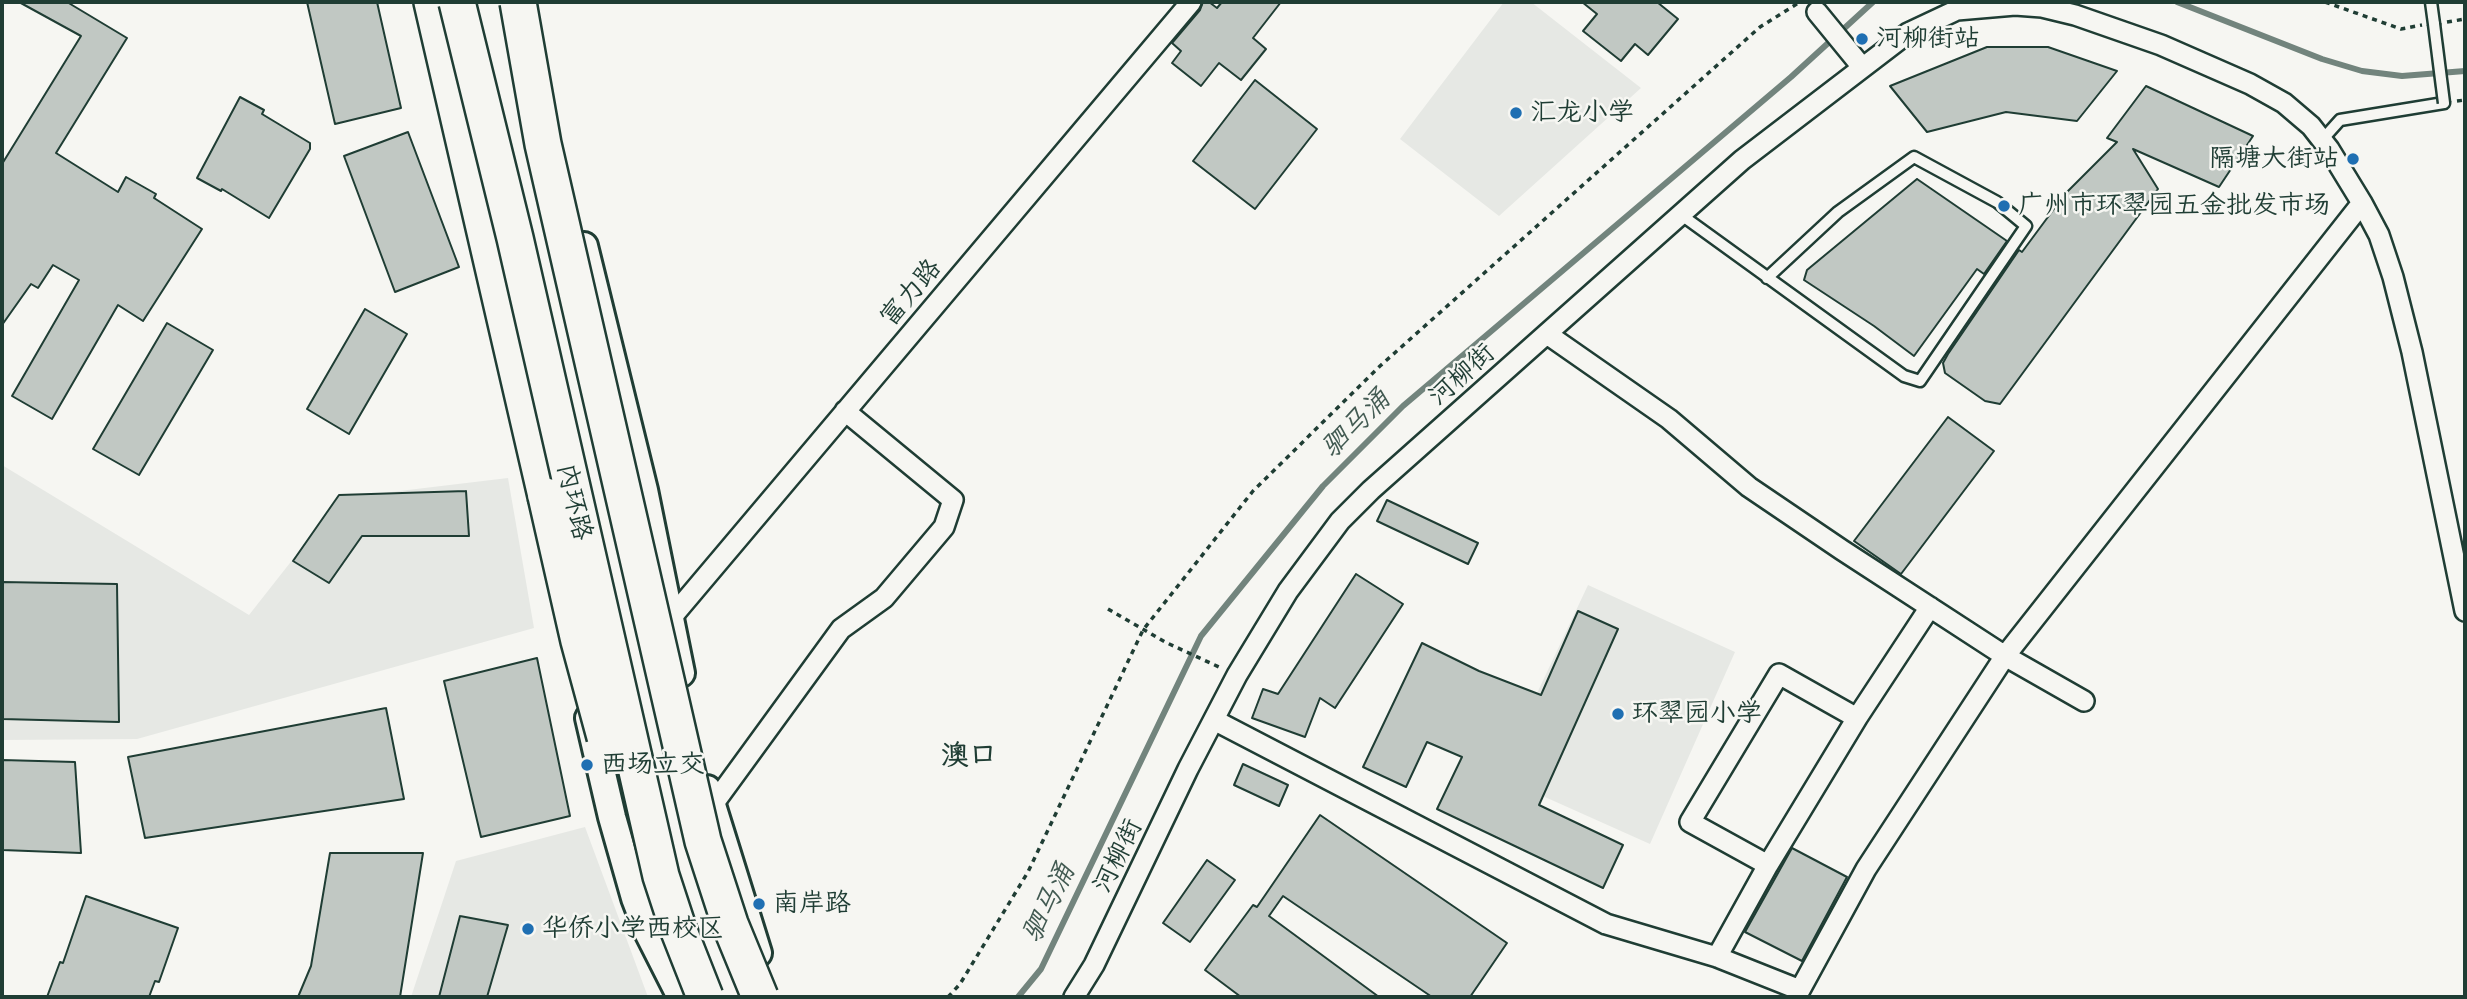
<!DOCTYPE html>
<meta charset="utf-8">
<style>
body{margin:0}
#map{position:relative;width:2467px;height:999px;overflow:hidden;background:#f6f6f2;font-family:"Comic Neue",sans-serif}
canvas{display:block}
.frame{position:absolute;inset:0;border:4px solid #1f3d34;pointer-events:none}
</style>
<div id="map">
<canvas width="2467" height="999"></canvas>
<div class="frame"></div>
</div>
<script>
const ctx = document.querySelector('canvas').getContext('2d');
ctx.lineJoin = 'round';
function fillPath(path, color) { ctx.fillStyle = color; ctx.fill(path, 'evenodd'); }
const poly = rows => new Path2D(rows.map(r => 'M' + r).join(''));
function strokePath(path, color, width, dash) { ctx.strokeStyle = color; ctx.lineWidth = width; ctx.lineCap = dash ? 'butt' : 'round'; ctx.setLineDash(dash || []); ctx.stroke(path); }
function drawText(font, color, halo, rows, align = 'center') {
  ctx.font = font + ' "Comic Neue","LXGW WenKai TC",sans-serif'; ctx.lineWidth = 5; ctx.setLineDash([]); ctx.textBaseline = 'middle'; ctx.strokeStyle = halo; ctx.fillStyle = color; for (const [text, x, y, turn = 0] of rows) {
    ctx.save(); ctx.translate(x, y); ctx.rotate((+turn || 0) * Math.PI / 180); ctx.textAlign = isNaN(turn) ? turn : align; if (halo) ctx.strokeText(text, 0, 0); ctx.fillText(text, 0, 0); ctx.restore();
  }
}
fillPath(poly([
 [1504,2,1531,2,1641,88,1499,216,1400,139],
 [2,465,249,615,341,498,508,478,534,628,137,739,2,740],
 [1588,585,1735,652,1650,844,1498,776],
 [585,827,648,997,411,997,456,861]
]), '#e6e8e4');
strokePath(poly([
 [2177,2,2322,59,2362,71,2402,76,2465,71],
 [1018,997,1041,969,1201,636,1323,486,1403,406,1791,77,1873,2]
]), '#72847d', 6);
const building = poly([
 [19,2,67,2,127,38,56,153,118,192,126,177,156,194,154,198,202,229,143,321,118,305,52,419,12,396,79,280,53,265,38,288,31,284,2,325,2,164,81,36,19,2],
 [307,2,377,2,401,108,335,124,307,2],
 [1203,2,1209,2,1217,8,1222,2,1281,2,1253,38,1266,49,1241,80,1219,63,1201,86,1172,63,1181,51,1172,43,1200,10,1203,2],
 [1582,2,1657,2,1678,19,1648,55,1635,44,1621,61,1583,31,1597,14,1582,2],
 [1987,47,2048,47,2117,71,2077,121,2006,112,1927,132,1890,86,1987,47],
 [1255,80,1317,129,1255,209,1193,161,1255,80],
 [2146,86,2253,136,2219,187,2133,149,2158,189,2000,404,1985,401,1945,373,1943,363,1948,354,2019,250,2022,252,2065,194,2117,142,2107,138,2146,86],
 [240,97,264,110,262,114,310,143,310,149,269,218,222,189,221,191,197,178,240,97],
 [408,132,459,267,395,292,344,156,408,132],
 [1917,179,2007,241,1984,274,1977,269,1914,356,1874,326,1804,280,1807,270,1917,179],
 [365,309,407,334,349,434,307,409,365,309],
 [167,323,213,350,139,475,93,449,167,323],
 [1948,417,1994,451,1901,574,1854,541,1948,417],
 [466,491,469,536,362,536,329,583,293,561,339,495,466,491],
 [1387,500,1478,543,1468,564,1377,521,1387,500],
 [1356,574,1403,604,1335,708,1320,698,1305,737,1252,718,1263,689,1278,694,1356,574],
 [2,582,117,584,119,722,2,719,2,582],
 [1578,611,1618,629,1539,805,1623,845,1603,888,1437,809,1462,757,1427,742,1406,787,1363,767,1422,643,1479,671,1541,695,1578,611],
 [537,658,570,816,481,837,444,681,537,658],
 [386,708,404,799,145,838,128,757,386,708],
 [2,760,75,762,81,853,2,850,2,760],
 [1243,764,1288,785,1279,806,1234,785,1243,764],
 [1320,815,1507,943,1470,997,1432,997,1283,896,1269,916,1379,997,1241,997,1205,970,1253,905,1257,907,1320,815],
 [1792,848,1847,877,1802,961,1745,932,1792,848],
 [330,853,423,853,400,997,298,997,311,966,330,853],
 [1207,860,1235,880,1190,942,1163,923,1207,860],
 [86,896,178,928,159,982,155,981,149,997,47,997,60,962,63,963,86,896],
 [460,916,508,925,487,997,439,997,460,916]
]);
fillPath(building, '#c1c8c3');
strokePath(building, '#1f3d34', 2);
const lane = poly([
 [2431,2,2434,24],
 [2322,140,2340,120,2444,103],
 [1680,214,1904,376,1920,381,2026,226,1997,202,1914,157,1838,212,1767,278]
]);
const street = poly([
 [1817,12,1862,67],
 [1547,334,1669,419,1749,487,1842,550,2005,656,2084,701],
 [671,618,1191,2],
 [1214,720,1606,924,1717,957,1800,990,1866,869,2005,656,2362,203],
 [703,808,712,806,841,629,884,598,944,527,953,500,845,411],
 [1768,865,1690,822,1779,674,1857,718],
 [1717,957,1768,865,1857,718,1930,607],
 [1074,997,1094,965,1188,769,1237,675,1288,591,1340,521,1371,490,1742,160,1908,33,1957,10,2015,5,2042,7,2075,15,2161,45,2250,84,2284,103,2311,126,2329,149,2362,203,2379,235,2393,277,2412,352,2465,611]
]);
const secondary = poly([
 [584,246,644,490,681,673],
 [589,718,612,817,635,898,648,932,681,997],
 [707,789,758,953]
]);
const highway = poly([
 [432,2,546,496]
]);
strokePath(lane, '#1f3d34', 15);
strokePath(street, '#1f3d34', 24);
strokePath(secondary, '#1f3d34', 32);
strokePath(highway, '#1f3d34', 40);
strokePath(poly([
 [2325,2,2401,29,2422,25],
 [2447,22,2465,19],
 [2457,101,2465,100],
 [1108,609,1165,642,1219,667],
 [948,997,960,984,1028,872,1143,630,1253,491,1380,366,1760,27,1800,2]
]), '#1f3d34', 3.5, [5, 5]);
strokePath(lane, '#f6f6f2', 10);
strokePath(street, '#f6f6f2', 19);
strokePath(secondary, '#f6f6f2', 26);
strokePath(highway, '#f6f6f2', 35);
const laneBridge = poly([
 [2434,24,2444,103]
]);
const highwayBridge = poly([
 [457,2,515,238,661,876,679,931,705,997],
 [518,2,543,144,703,841,730,924,760,997],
 [546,496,579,641,605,737]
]);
strokePath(laneBridge, '#1f3d34', 15, []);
strokePath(highwayBridge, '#1f3d34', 40, []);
strokePath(laneBridge, '#f6f6f2', 10);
strokePath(highwayBridge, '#f6f6f2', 35);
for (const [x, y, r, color] of [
 [1862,39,7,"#1f6fb2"],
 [1516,113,7,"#1f6fb2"],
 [2353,159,7,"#1f6fb2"],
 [2004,206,7,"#1f6fb2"],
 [1618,714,7,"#1f6fb2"],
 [587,765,7,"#1f6fb2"],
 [759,904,7,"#1f6fb2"],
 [528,929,7,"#1f6fb2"]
]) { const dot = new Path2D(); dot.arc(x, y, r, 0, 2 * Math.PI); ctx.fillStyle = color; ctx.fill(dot); strokePath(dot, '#f6f6f2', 2.5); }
drawText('26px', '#1f3d34', '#f6f6f2', [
 ["河柳街站",1876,39],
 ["汇龙小学",1530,113],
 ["隔塘大街站",2339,159,"right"],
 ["广州市环翠园五金批发市场",2018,206],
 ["环翠园小学",1632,714],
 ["西场立交",601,765],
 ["南岸路",773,904],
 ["华侨小学西校区",542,929]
], 'left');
drawText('26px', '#1f3d34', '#f6f6f2', [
 ["富力路",911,293,-50],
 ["河柳街",1462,375,-42],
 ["内环路",574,502,77],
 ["河柳街",1118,856,-64]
]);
drawText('italic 28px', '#425a52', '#f6f6f2', [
 ["驷马涌",1356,424,-45],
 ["驷马涌",1049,903,-64]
]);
drawText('bold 28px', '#1f3d34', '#f6f6f2', [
 ["澳口",969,756]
]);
</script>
